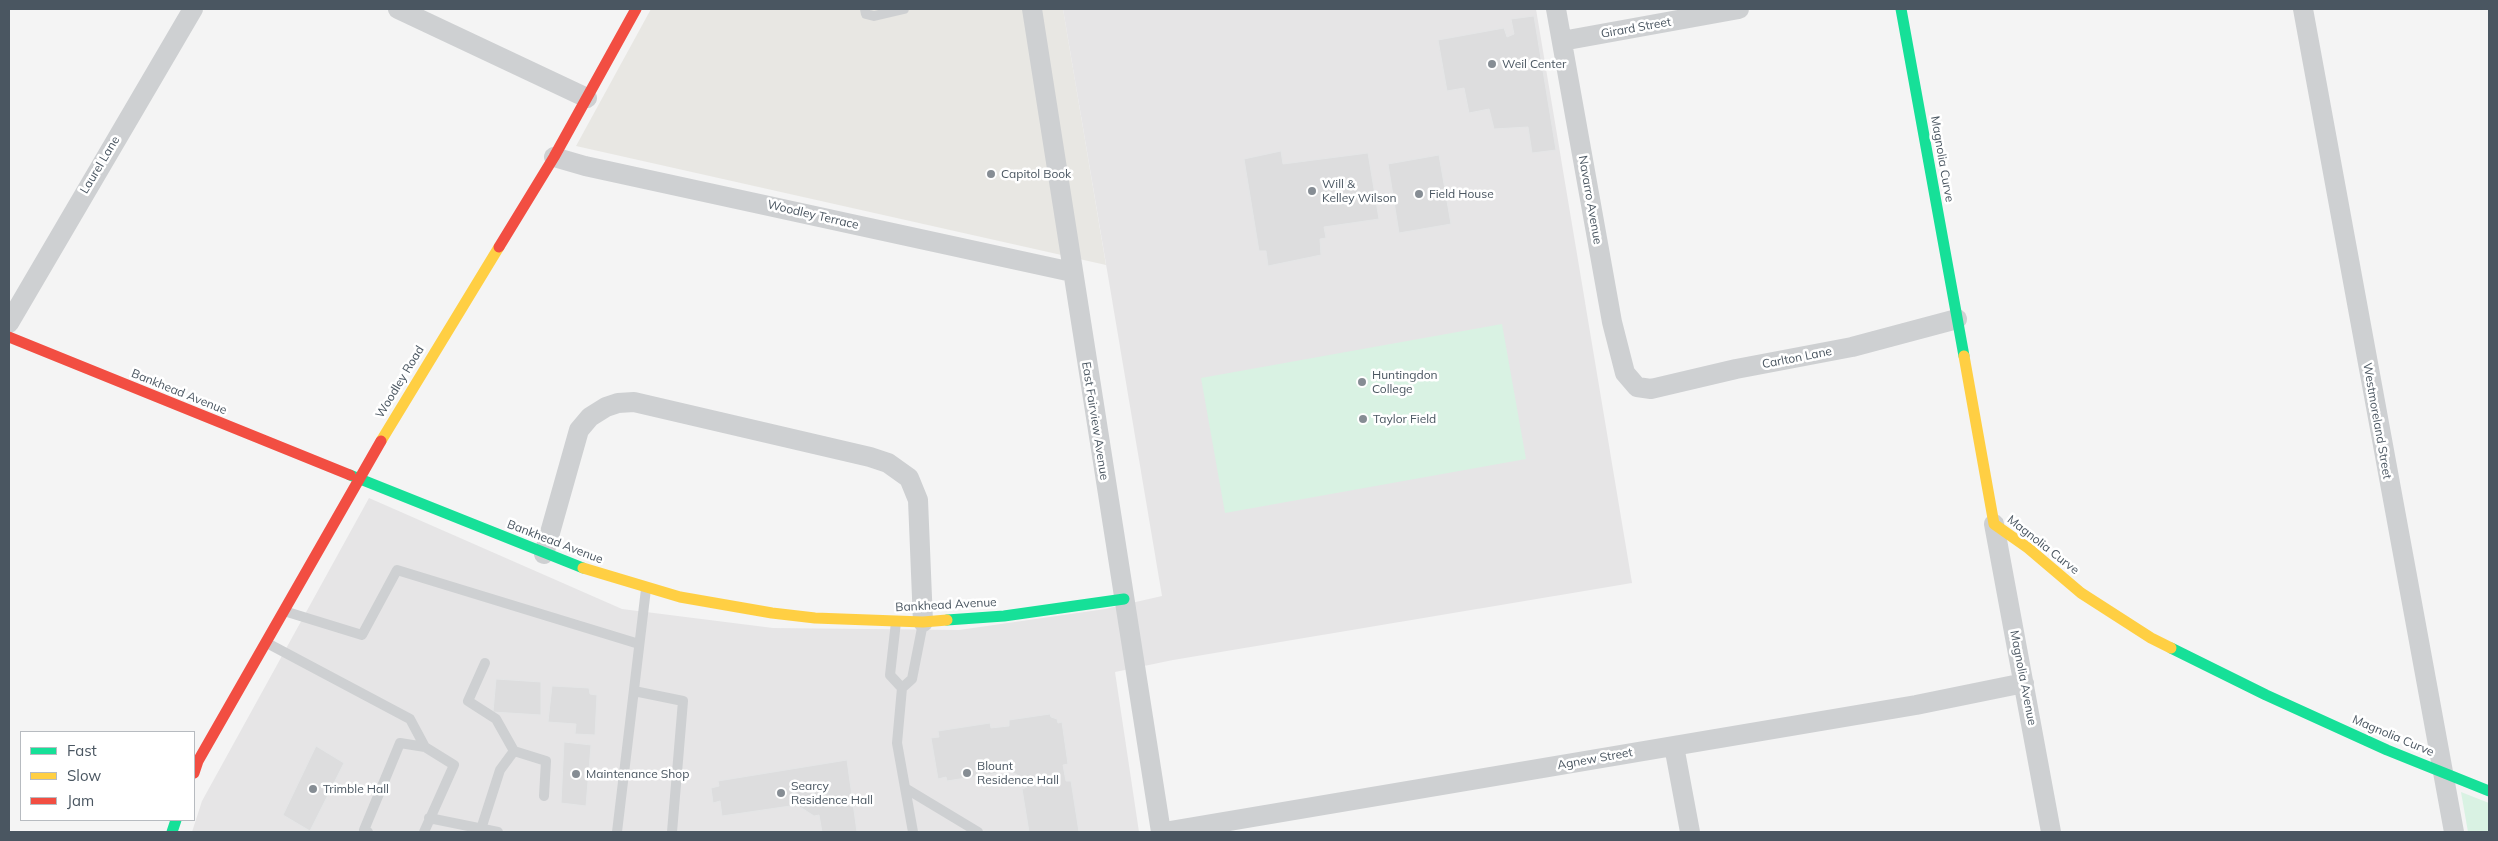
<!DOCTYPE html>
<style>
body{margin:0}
#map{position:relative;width:2498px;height:841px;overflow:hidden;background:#f4f4f4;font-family:Mulish,sans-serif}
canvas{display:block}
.frame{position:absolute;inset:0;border:10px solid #4a5661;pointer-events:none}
.legend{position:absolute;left:20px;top:731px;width:175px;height:90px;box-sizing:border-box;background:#fff;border:1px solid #b7bbc0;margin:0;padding:6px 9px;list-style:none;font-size:15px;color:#4a5661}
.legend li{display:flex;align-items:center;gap:10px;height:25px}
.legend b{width:25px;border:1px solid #b7bbc0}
</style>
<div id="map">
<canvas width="2498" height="841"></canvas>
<div class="frame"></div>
<ul class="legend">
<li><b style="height:6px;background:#16e098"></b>Fast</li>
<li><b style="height:6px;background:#ffcf43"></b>Slow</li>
<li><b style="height:6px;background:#f24e42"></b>Jam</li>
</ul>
</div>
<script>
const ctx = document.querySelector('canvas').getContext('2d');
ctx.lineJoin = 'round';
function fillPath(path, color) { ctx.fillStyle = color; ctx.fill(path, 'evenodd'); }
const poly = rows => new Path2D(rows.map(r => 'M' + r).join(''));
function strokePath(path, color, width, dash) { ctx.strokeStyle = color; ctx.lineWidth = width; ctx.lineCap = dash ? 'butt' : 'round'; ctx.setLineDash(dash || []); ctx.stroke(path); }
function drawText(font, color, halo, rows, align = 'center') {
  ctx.font = font + ' Mulish,sans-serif'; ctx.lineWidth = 5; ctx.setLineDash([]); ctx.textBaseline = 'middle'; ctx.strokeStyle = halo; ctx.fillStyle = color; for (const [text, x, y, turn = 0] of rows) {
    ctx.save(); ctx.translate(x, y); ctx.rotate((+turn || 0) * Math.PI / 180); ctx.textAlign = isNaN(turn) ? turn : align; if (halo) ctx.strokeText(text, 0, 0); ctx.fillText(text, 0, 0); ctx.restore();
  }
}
fillPath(poly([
 [651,9,1063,9,1106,265,576,146]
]), '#e8e7e3');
fillPath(poly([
 [1063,9,1536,9,1632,583,1173,660,1115,672,1139,832,192,832,202,801,369,498,622,609,773,628,959,630,1105,609,1162,596]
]), '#e6e5e6');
fillPath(poly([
 [1502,324,1526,459,1225,513,1201,378],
 [2461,792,2489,803,2489,832,2468,832]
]), '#d9f2e3');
const building = poly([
 [1534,16,1556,150,1532,153,1528,127,1494,129,1489,109,1469,113,1464,88,1447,91,1438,40,1504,28,1507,37,1514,34,1511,19,1534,16],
 [1281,151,1283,164,1368,153,1379,219,1324,227,1326,238,1320,239,1321,255,1268,266,1266,251,1259,251,1244,159,1281,151],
 [1439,155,1451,224,1399,233,1388,164,1439,155],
 [496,679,541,682,541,715,493,712,496,679],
 [552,686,589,688,590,694,597,695,595,735,575,734,576,724,548,722,552,686],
 [1050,714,1051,717,1057,719,1058,723,1062,722,1068,764,1063,765,1066,781,1071,781,1079,832,1029,832,1022,789,1027,787,1025,776,1021,777,1012,772,1011,766,998,768,998,773,947,781,946,777,938,779,931,738,939,737,938,731,990,723,991,728,1009,726,1009,720,1050,714],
 [564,742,591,745,586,806,561,803,564,742],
 [316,746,344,763,310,831,283,815,316,746],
 [847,760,857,832,822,832,819,815,814,816,797,805,722,816,720,801,713,803,711,788,719,786,718,781,847,760]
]);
fillPath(building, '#ddddde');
strokePath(building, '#e5e6e7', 1);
strokePath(poly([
 [865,9,866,14,874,16,904,9],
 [284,611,362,635,397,570,639,644],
 [896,622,890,675,902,688,912,679,923,623],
 [267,643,410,719,425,747],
 [485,663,468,701,496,719,514,751],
 [902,688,897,743,913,832],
 [634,691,683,701,672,832],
 [905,788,978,832],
 [429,818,498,832],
 [481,829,500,770,514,751,546,761,544,796],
 [368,832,364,830,400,743,425,747,454,765,424,832],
 [617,832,646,589]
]), '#ced0d2', 10);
strokePath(poly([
 [398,9,587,98],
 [1032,9,1161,832],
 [1556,9,1612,322,1625,373,1637,387,1651,389,1736,369,1852,347,1957,319],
 [2303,9,2454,832],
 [1562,41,1739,9],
 [554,157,585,166,1072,272],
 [9,323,193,9],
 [1994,524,2051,832],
 [544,554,579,430,590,417,606,407,618,403,634,402,870,457,888,463,909,478,918,500,923,622],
 [1674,746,1690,832],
 [1164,832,1916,705,2024,683]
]), '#ced0d2', 20);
strokePath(poly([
 [1901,9,1964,356],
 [350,475,583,568],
 [947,620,1004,616,1124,599],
 [2171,648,2266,695,2387,750,2489,791],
 [172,832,176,820]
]), '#16e098', 11);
strokePath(poly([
 [1964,356,1994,524,2028,548,2081,593,2151,638,2171,648],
 [381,441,499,247],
 [583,568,680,597,772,613,815,618,923,622,947,620]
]), '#ffcf43', 11);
strokePath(poly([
 [499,247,554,157,636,9],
 [9,337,350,475],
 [194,773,198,761,381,441]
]), '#f24e42', 11);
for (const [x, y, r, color] of [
 [1492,64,5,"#868d94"],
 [991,174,5,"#868d94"],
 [1312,191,5,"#868d94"],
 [1419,194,5,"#868d94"],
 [1362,382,5,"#868d94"],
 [1363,419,5,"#868d94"],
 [967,773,5,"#868d94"],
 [576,774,5,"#868d94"],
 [313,789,5,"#868d94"],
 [781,793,5,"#868d94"]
]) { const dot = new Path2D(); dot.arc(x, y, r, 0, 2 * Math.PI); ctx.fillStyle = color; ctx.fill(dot); strokePath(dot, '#fff', 2); }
drawText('12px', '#4a5661', '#fff', [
 ["Girard Street",1636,28,-10],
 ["Magnolia Curve",1942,159,80],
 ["Laurel Lane",100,165,-59],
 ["Navarro Avenue",1590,200,80],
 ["Woodley Terrace",813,215,13],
 ["Carlton Lane",1797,358,-11],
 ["Woodley Road",400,382,-59],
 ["Bankhead Avenue",179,392,22],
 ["East Fairview Avenue",1095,421,81],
 ["Westmoreland Street",2377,421,80],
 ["Bankhead Avenue",555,542,21],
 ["Magnolia Curve",2043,545,38],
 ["Bankhead Avenue",946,605,-3],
 ["Magnolia Avenue",2023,678,79],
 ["Magnolia Curve",2393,736,23],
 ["Agnew Street",1595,759,-10]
]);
drawText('12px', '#4a5661', '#fff', [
 ["Weil Center",1502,64],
 ["Capitol Book",1001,174],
 ["Will &",1322,184],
 ["Kelley Wilson",1322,198],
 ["Field House",1429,194],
 ["Huntingdon",1372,375],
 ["College",1372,389],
 ["Taylor Field",1373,419],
 ["Blount",977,766],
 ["Residence Hall",977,780],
 ["Maintenance Shop",586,774],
 ["Searcy",791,786],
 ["Residence Hall",791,800],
 ["Trimble Hall",323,789]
], 'left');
</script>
